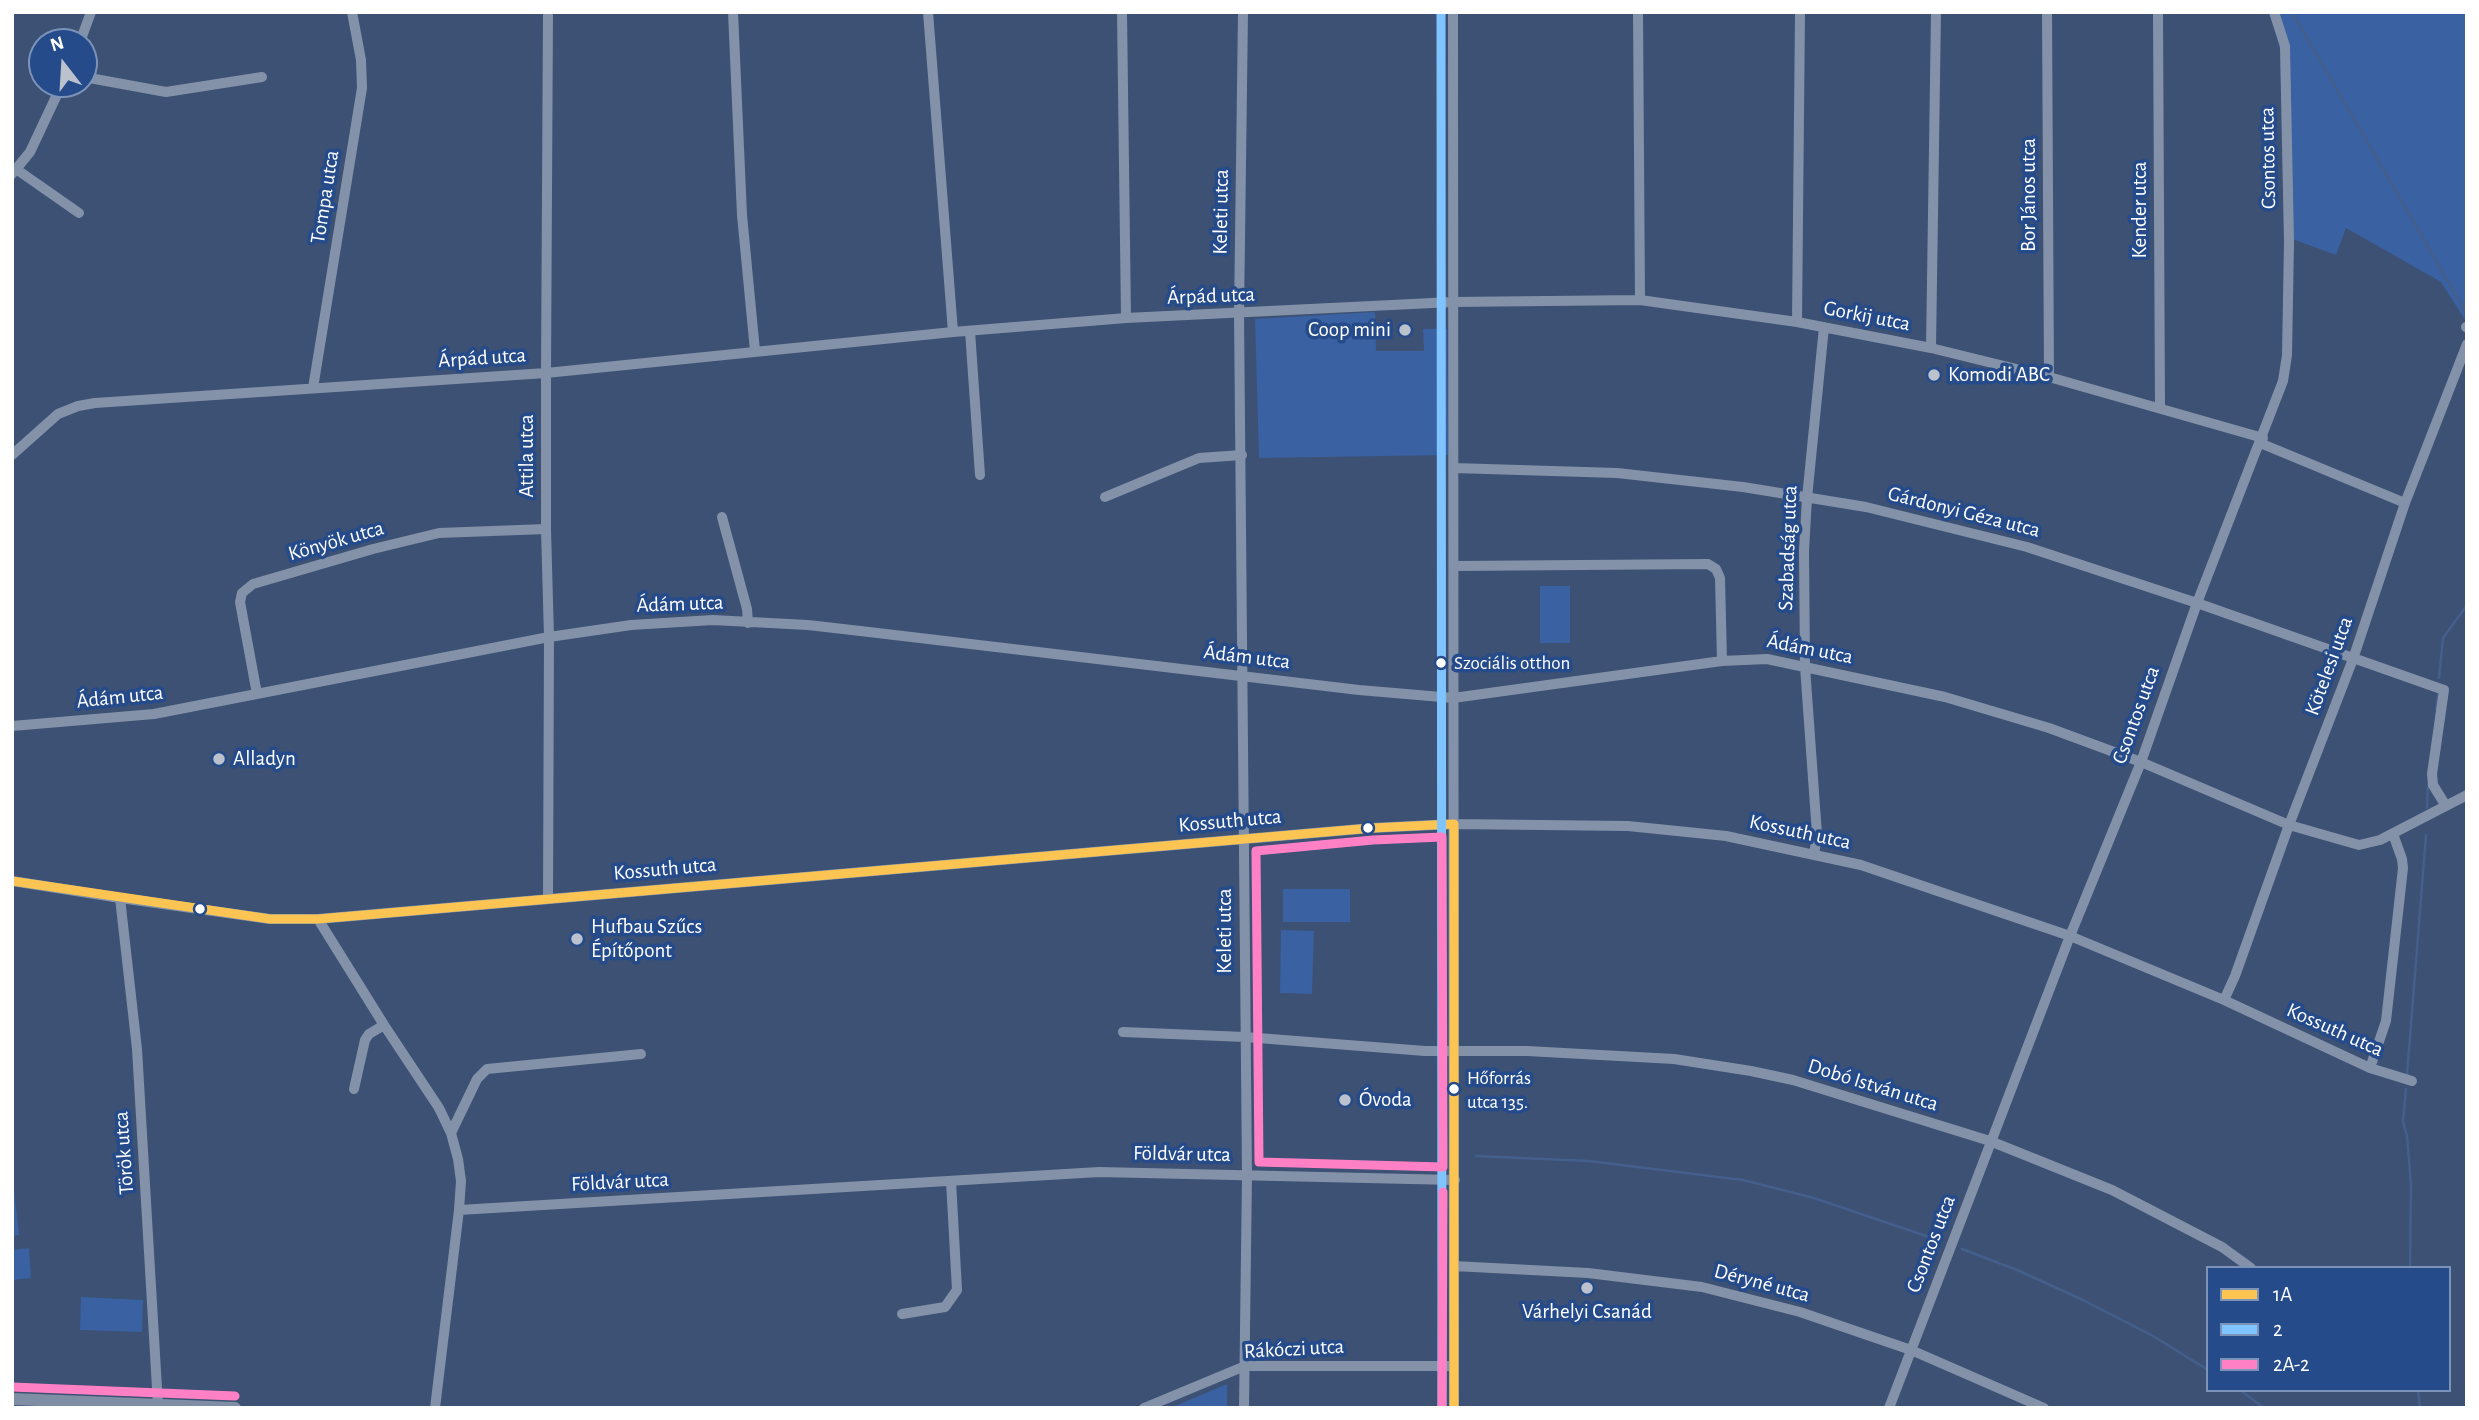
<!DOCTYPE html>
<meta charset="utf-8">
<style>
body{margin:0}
#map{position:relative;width:2479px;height:1420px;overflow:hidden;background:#3c5174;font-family:"Alegreya Sans",sans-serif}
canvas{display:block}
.frame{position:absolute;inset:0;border:14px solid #fff;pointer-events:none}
.legend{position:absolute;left:2206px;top:1266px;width:245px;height:126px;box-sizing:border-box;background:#254b8b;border:2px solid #7c93b9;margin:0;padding:9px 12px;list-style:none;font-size:21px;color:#fff}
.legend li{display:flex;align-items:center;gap:14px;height:35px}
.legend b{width:35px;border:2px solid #7c93b9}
.north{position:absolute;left:28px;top:28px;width:70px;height:70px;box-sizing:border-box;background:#254b8b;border:2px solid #7c93b9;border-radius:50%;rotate:343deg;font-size:19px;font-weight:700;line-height:28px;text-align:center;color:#fff}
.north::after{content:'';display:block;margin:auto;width:24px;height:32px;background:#bbc2ce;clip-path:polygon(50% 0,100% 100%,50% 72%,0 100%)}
</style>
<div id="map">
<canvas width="2479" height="1420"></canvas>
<div class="frame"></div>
<ul class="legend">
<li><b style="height:9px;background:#fcc553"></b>1A</li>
<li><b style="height:9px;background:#80c4ff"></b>2</li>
<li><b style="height:9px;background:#ff80c5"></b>2A-2</li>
</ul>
<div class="north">N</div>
</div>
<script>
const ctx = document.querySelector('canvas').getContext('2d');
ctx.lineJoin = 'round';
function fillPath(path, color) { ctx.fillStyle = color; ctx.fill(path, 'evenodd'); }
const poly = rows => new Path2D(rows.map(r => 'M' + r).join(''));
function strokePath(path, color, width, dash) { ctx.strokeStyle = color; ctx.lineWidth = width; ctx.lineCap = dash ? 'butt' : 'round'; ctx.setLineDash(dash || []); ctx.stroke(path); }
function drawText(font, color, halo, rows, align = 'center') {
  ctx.font = font + ' "Alegreya Sans",sans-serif'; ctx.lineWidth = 7; ctx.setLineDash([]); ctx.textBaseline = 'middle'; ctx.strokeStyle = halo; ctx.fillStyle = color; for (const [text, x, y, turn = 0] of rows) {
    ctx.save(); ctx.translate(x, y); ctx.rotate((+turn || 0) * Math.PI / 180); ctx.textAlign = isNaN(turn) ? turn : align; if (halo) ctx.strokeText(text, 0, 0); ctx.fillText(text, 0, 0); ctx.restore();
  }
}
fillPath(poly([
 [2270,12,2467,12,2467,323,2441,282,2346,228,2336,255,2284,236,2280,50],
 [1375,312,1376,351,1424,351,1423,329,1447,329,1448,455,1259,458,1255,319],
 [1540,586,1570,586,1570,643,1540,643],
 [1283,889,1350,889,1350,922,1283,922],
 [1281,930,1314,931,1312,994,1280,993],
 [12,1171,19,1235,12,1236],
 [29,1248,31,1278,12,1280,12,1250],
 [81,1297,143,1300,142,1332,80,1330],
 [1227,1384,1227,1408,1170,1408,1173,1407]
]), '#3a61a1');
strokePath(poly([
 [2292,12,2467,314],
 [2439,678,2443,638,2467,605],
 [2436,709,2438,695],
 [2427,808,2428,785],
 [2407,1075,2426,835],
 [2406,1089,2403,1121,2407,1136,2411,1185,2410,1268],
 [1476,1156,1589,1161,1743,1180,1814,1198,1929,1237],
 [1962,1249,2017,1270,2083,1300,2153,1336,2208,1370],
 [2240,1390,2264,1408],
 [2418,1390,2420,1408]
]), '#445f8c', 2.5);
strokePath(poly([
 [733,12,742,215,755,351],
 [928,12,953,332],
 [1122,12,1126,318],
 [1243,12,1239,314,1247,1174,1244,1408],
 [1453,12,1454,1408],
 [1638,12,1640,300],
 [2047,12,2049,377],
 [2158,12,2160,408],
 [80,42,91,12],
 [84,77,166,92,262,77],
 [16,169,79,213],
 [12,174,30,152,62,84],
 [1797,322,1800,12],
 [2466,327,2467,328],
 [970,331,980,475],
 [1931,348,1936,12],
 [313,388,362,88,361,60,352,12],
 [2260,443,2405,503],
 [12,455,58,414,78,406,95,403,546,373,953,332,1126,318,1453,302,1640,300,1797,322,1931,348,2049,377,2263,438],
 [1454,468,1617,473,1743,487,1866,507,2027,547,2197,603,2444,690,2432,774,2433,785,2446,806],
 [1105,497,1199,458,1242,455],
 [722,517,747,609,748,623],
 [1454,566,1708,564,1716,569,1720,578,1722,661],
 [257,694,240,602,242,593,253,584,373,549,439,533,546,529],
 [12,726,154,714,549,637,631,625,713,620,808,625,869,632,1359,690,1453,698,1722,661,1767,659,1945,697,2049,728,2141,762,2289,825,2359,845,2380,840,2467,795],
 [1814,855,1817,834,1805,667,1804,551,1807,498,1824,327],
 [12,881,120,898,270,919,318,919,1372,828,1454,824,1628,826,1726,836,1861,865,2070,936,2224,1000,2370,1068,2412,1081],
 [120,898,137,1049,158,1405],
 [548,899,549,637,546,529,546,373,548,12],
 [318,919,384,1025,439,1108,451,1133,458,1159,461,1181,459,1210,435,1408],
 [2224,1000,2235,976,2289,825,2353,659,2405,503,2467,344],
 [1123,1032,1245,1037,1425,1051,1527,1051,1674,1059,1751,1071,1793,1080,1990,1141,2112,1190,2222,1247,2251,1268],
 [2370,1068,2386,1021,2403,868,2402,859,2393,834],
 [354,1089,365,1040,369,1034,384,1025],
 [451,1133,477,1079,487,1069,641,1054],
 [459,1210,1099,1172,1455,1180],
 [1454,1266,1588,1273,1702,1287,1800,1312,1911,1350,2044,1408],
 [902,1314,945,1307,957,1290,951,1181],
 [1144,1408,1245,1366,1454,1366],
 [1889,1408,2070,936,2141,762,2197,603,2283,381,2287,355,2289,242,2285,46,2274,12]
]), '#8392a8', 10);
strokePath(poly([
 [12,1399,235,1408]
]), '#7f8da5', 12);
strokePath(poly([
 [1454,824,1454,1408],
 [12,881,270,919,318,919,1372,828,1454,824]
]), '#fcc553', 9);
strokePath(poly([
 [1441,12,1442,1408]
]), '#80c4ff', 9);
strokePath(poly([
 [1442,837,1443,1167,1259,1162,1256,851,1373,840,1442,837],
 [12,1387,235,1396],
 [1442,1408,1443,1192]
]), '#ff80c5', 9);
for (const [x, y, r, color] of [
 [1405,330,7,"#bbc2ce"],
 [1934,375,7,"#bbc2ce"],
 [1441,663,6,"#fff"],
 [219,759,7,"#bbc2ce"],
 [1368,828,6,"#fff"],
 [200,909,6,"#fff"],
 [577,939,7,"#bbc2ce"],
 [1454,1089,6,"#fff"],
 [1345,1100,7,"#bbc2ce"],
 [1587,1288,7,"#bbc2ce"]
]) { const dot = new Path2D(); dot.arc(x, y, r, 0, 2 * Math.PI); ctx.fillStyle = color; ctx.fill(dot); strokePath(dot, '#254b8b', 2.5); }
drawText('19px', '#fff', '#254b8b', [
 ["Szociális otthon",1454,663],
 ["Hőforrás",1467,1078],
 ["utca 135.",1467,1102]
], 'left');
drawText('21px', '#fff', '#254b8b', [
 ["Csontos utca",2268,158,-91],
 ["Bor János utca",2029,195,-90],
 ["Tompa utca",325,197,-81],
 ["Kender utca",2140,210,-90],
 ["Keleti utca",1221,212,-89],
 ["Árpád utca",1211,296,-2],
 ["Gorkij utca",1867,316,11],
 ["Árpád utca",482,358,-4],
 ["Attila utca",527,456,-90],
 ["Gárdonyi Géza utca",1964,512,14],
 ["Könyök utca",336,541,-16],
 ["Szabadság utca",1788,548,-88],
 ["Ádám utca",680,604,-2],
 ["Ádám utca",1810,649,11],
 ["Ádám utca",1247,657,7],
 ["Kötelesi utca",2329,666,-70],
 ["Ádám utca",120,697,-6],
 ["Csontos utca",2136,715,-70],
 ["Kossuth utca",1230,821,-5],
 ["Kossuth utca",1800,832,12],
 ["Kossuth utca",665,869,-5],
 ["Keleti utca",1225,931,-90],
 ["Kossuth utca",2335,1030,24],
 ["Dobó István utca",1873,1085,17],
 ["Török utca",124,1153,-94],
 ["Földvár utca",1182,1154,1],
 ["Földvár utca",620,1182,-3],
 ["Csontos utca",1931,1244,-69],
 ["Déryné utca",1762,1283,15],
 ["Rákóczi utca",1294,1349,-3]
]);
drawText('21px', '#fff', '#254b8b', [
 ["Coop mini",1391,330,"right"],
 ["Komodi ABC",1948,375],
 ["Alladyn",233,759],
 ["Hufbau Szűcs",591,927],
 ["Építőpont",591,951],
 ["Óvoda",1359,1100],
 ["Várhelyi Csanád",1587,1312,"center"]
], 'left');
</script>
